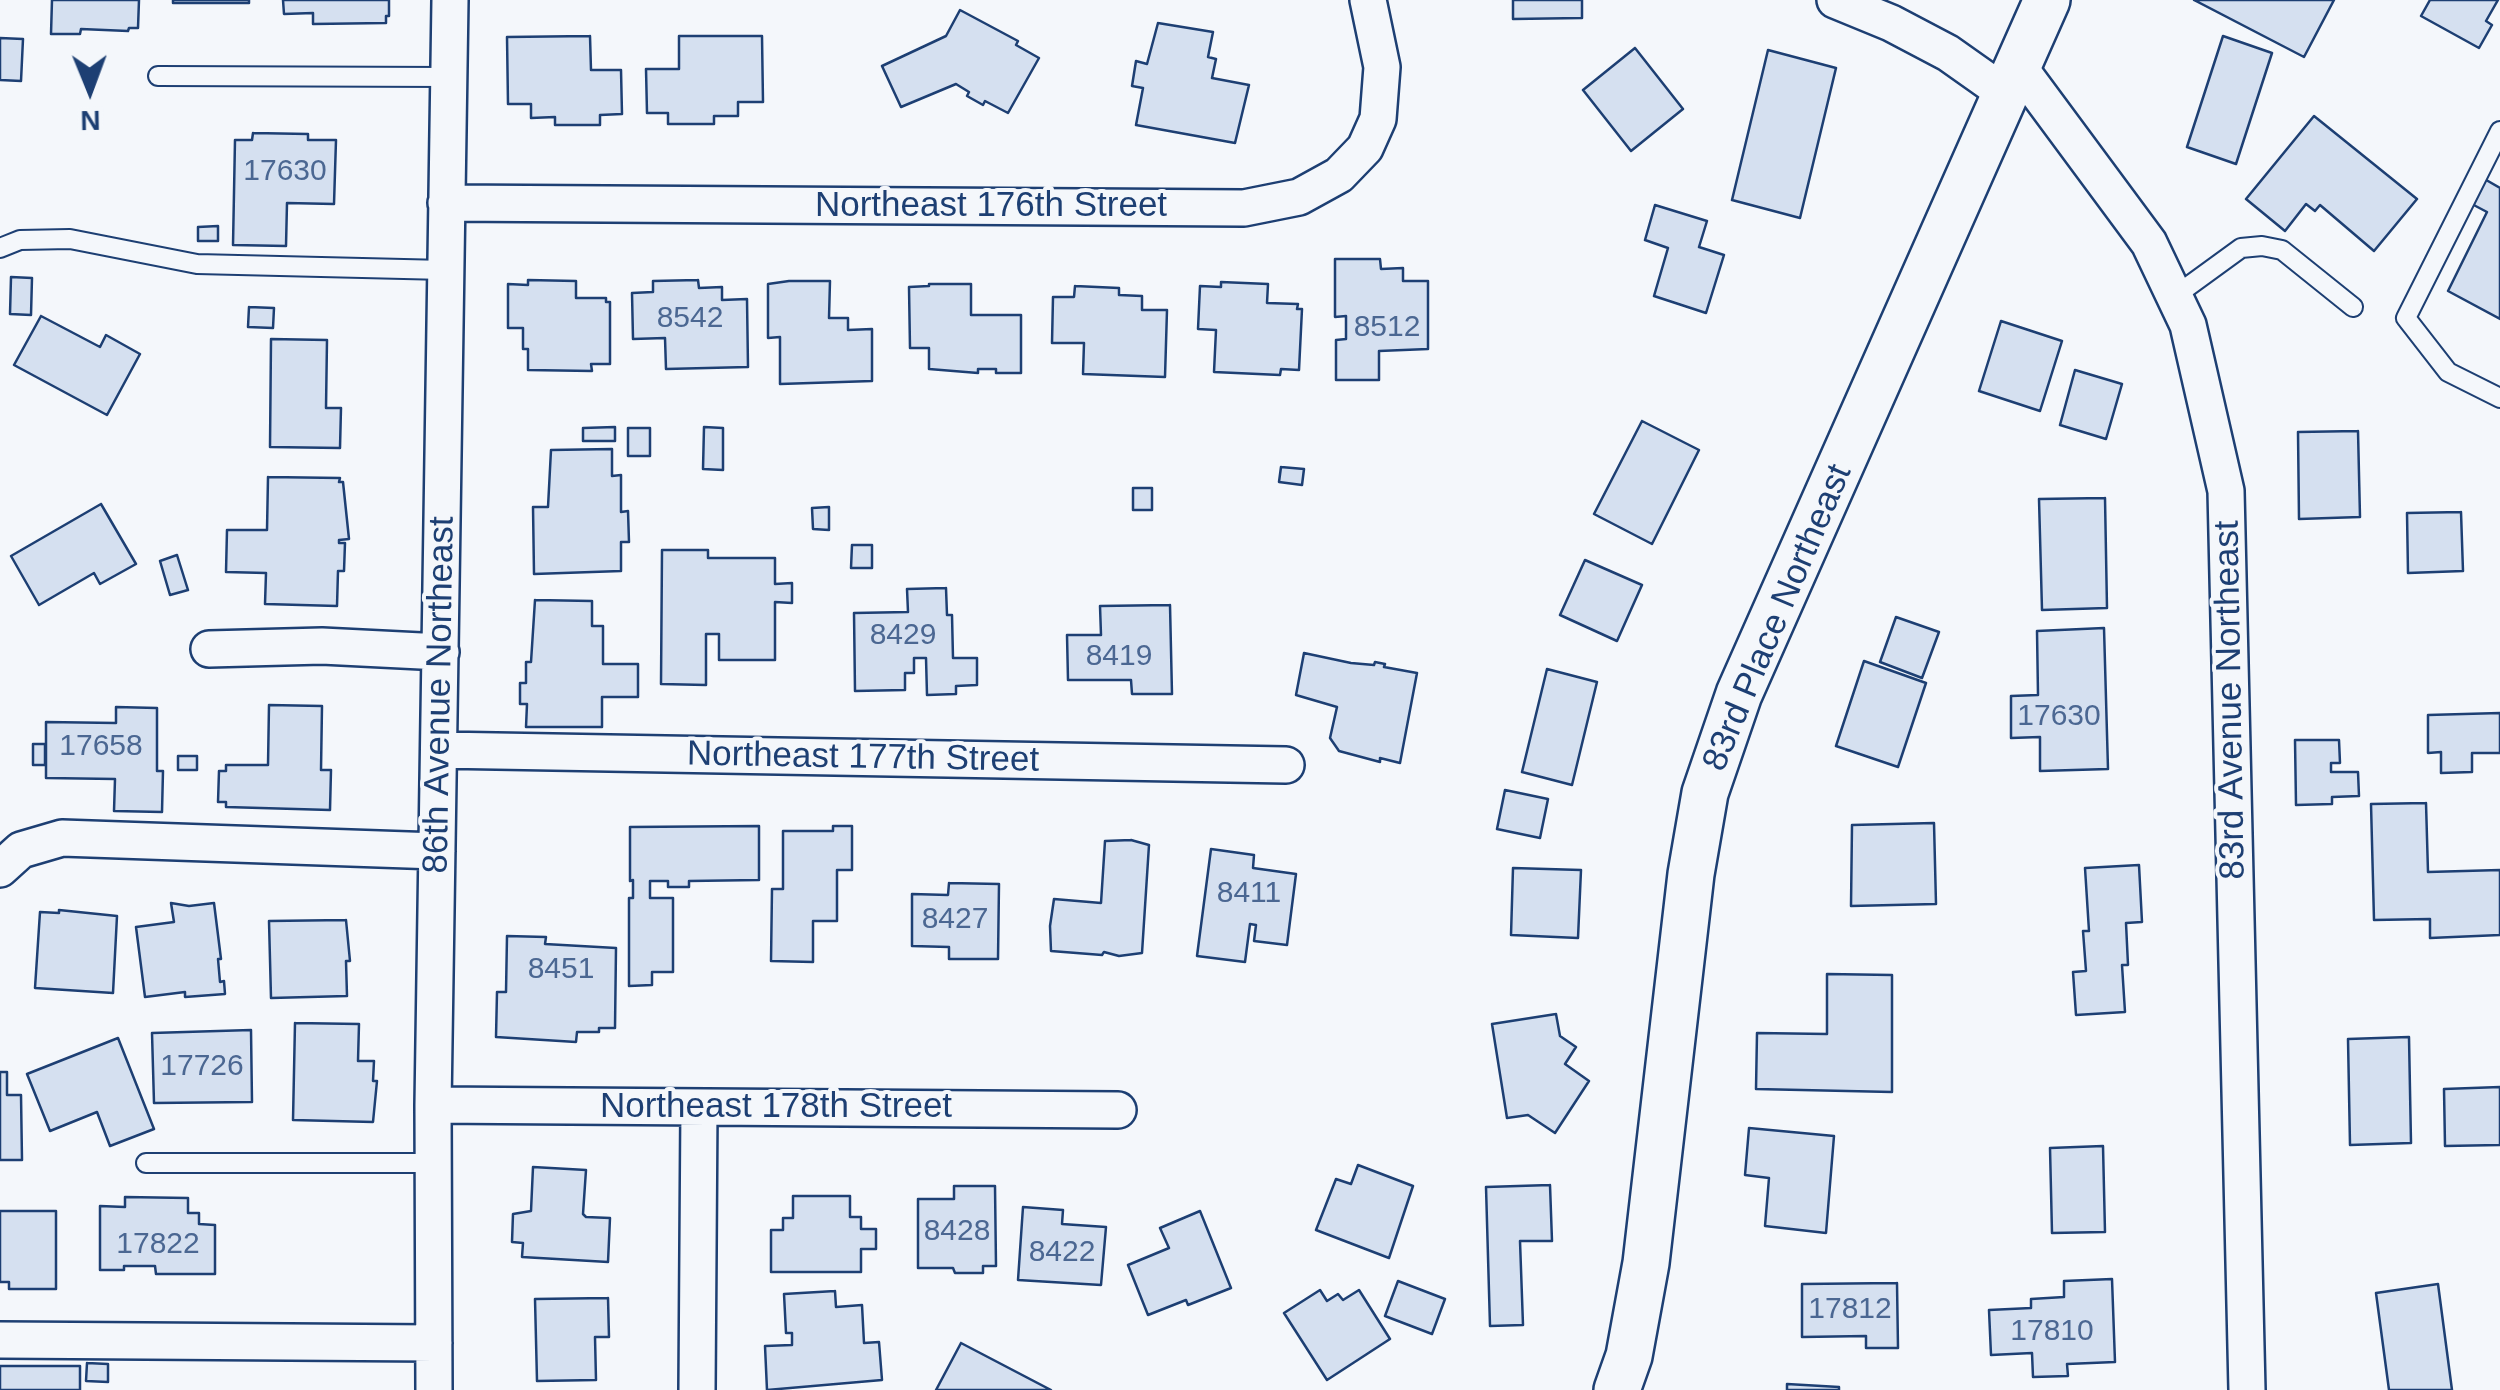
<!DOCTYPE html>
<style>
body{margin:0}
#map{position:relative;width:2500px;height:1390px;overflow:hidden;background:#f4f7fb;font-family:Helvetica,sans-serif}
canvas{display:block}
.north{position:absolute;left:40px;top:40px;width:100px;height:100px;-webkit-text-stroke:8px #f4f7fb;paint-order:stroke;rotate:179deg;font-size:28px;font-weight:700;line-height:40px;text-align:center;color:#1d3f73}
.north::after{content:'';display:block;margin:auto;width:35px;height:45px;background:#1d3f73;clip-path:polygon(50% 0,100% 100%,50% 72%,0 100%)}
</style>
<div id="map">
<canvas width="2500" height="1390"></canvas>
<div class="north">N</div>
</div>
<script>
const ctx = document.querySelector('canvas').getContext('2d');
ctx.lineJoin = 'round';
function fillPath(path, color) { ctx.fillStyle = color; ctx.fill(path, 'evenodd'); }
const poly = rows => new Path2D(rows.map(r => 'M' + r).join(''));
function strokePath(path, color, width, dash) { ctx.strokeStyle = color; ctx.lineWidth = width; ctx.lineCap = dash ? 'butt' : 'round'; ctx.setLineDash(dash || []); ctx.stroke(path); }
function drawText(font, color, halo, rows, align = 'center') {
  ctx.font = font + ' Helvetica,sans-serif'; ctx.lineWidth = 8; ctx.setLineDash([]); ctx.textBaseline = 'middle'; ctx.strokeStyle = halo; ctx.fillStyle = color; for (const [text, x, y, turn = 0] of rows) {
    ctx.save(); ctx.translate(x, y); ctx.rotate((+turn || 0) * Math.PI / 180); ctx.textAlign = isNaN(turn) ? turn : align; if (halo) ctx.strokeText(text, 0, 0); ctx.fillText(text, 0, 0); ctx.restore();
  }
}
const building = poly([
 [52,0,139,0,138,28,129,28,128,31,81,29,80,34,51,34,52,0],
 [173,0,249,0,249,3,173,3,173,0],
 [283,0,389,0,389,16,386,16,386,23,313,24,313,13,284,14,283,0],
 [1513,0,1582,0,1582,18,1513,19,1513,0],
 [2194,0,2334,0,2304,57,2194,0],
 [2430,0,2498,0,2486,21,2492,25,2479,48,2421,16,2430,0],
 [960,10,1018,41,1016,45,1039,58,1008,113,985,101,983,105,967,96,969,92,956,84,901,107,882,66,946,36,960,10],
 [1158,23,1213,32,1208,57,1216,59,1212,78,1249,85,1235,143,1136,125,1143,88,1132,86,1136,61,1147,64,1158,23],
 [590,36,591,70,621,70,622,114,600,115,600,125,555,125,555,117,531,118,531,104,508,104,507,37,590,36],
 [679,36,762,36,763,102,738,102,738,116,714,116,714,124,668,124,668,113,647,113,646,69,679,69,679,36],
 [2223,36,2272,53,2236,164,2187,147,2223,36],
 [0,38,23,39,21,81,0,80,0,38],
 [1635,48,1683,109,1631,151,1583,90,1635,48],
 [1768,50,1836,68,1800,218,1732,200,1768,50],
 [2314,116,2417,199,2374,251,2320,205,2315,211,2306,204,2285,231,2246,199,2314,116],
 [253,133,308,134,308,140,336,140,334,204,287,203,286,246,233,245,235,140,252,140,253,133],
 [2481,177,2500,188,2500,319,2448,291,2487,212,2468,202,2481,177],
 [1655,205,1707,221,1699,247,1724,255,1706,313,1654,296,1668,248,1645,240,1655,205],
 [218,226,218,241,198,241,198,227,218,226],
 [1335,259,1380,259,1381,269,1403,268,1403,281,1428,281,1428,349,1379,351,1379,380,1336,380,1336,340,1346,339,1346,316,1335,317,1335,259],
 [11,277,32,278,31,315,10,314,11,277],
 [528,280,576,281,576,298,606,298,606,302,610,302,610,364,591,364,592,371,528,370,528,349,523,349,523,328,508,328,508,284,528,285,528,280],
 [698,280,699,288,722,287,722,300,747,299,748,367,666,369,665,338,633,339,632,293,653,292,653,281,698,280],
 [789,281,830,281,829,318,848,318,848,330,872,329,872,381,780,384,780,337,768,338,768,284,789,281],
 [1221,282,1268,284,1267,303,1298,304,1297,309,1302,309,1299,370,1281,369,1280,375,1214,372,1216,330,1198,329,1200,286,1221,287,1221,282],
 [929,284,971,284,971,315,1021,315,1021,373,996,373,996,369,978,369,978,373,929,369,929,348,910,348,909,287,929,286,929,284],
 [1075,286,1119,288,1119,295,1142,296,1142,310,1167,310,1165,377,1083,374,1084,343,1052,343,1053,297,1074,297,1075,286],
 [249,307,274,308,273,328,248,327,249,307],
 [41,316,100,347,106,335,140,354,107,415,14,365,41,316],
 [2001,321,2062,341,2040,411,1979,391,2001,321],
 [271,339,327,340,326,408,341,408,340,448,270,447,271,339],
 [2075,370,2122,384,2106,439,2060,425,2075,370],
 [1642,421,1699,450,1652,544,1594,514,1642,421],
 [615,427,615,441,583,441,583,428,615,427],
 [704,427,723,428,723,470,703,469,704,427],
 [628,428,650,428,650,456,628,456,628,428],
 [2358,431,2360,517,2299,519,2298,432,2358,431],
 [612,449,612,476,621,475,621,512,628,511,629,542,621,542,621,571,534,574,533,507,548,507,551,450,612,449],
 [1281,467,1304,469,1302,485,1279,482,1281,467],
 [268,477,340,478,339,482,343,482,349,539,339,540,339,543,345,543,344,571,338,571,337,606,265,604,266,573,226,572,227,530,267,530,268,477],
 [1133,488,1152,488,1152,510,1133,510,1133,488],
 [2105,498,2107,608,2042,610,2039,499,2105,498],
 [101,504,136,564,100,584,94,573,39,605,11,556,101,504],
 [829,507,829,530,813,529,812,508,829,507],
 [2461,512,2463,571,2408,573,2407,513,2461,512],
 [852,545,872,545,872,568,851,568,852,545],
 [662,550,708,550,708,558,775,558,775,584,792,583,792,603,775,602,775,660,719,660,719,634,706,634,706,685,661,684,662,550],
 [177,555,188,590,170,595,160,561,177,555],
 [1585,560,1642,585,1617,641,1560,615,1585,560],
 [946,588,947,615,952,615,953,658,977,658,977,685,956,686,956,694,927,695,926,658,914,658,914,673,905,673,905,690,855,691,854,613,908,612,907,589,946,588],
 [535,600,592,601,592,626,603,626,603,664,638,664,638,697,602,697,602,727,526,727,527,704,520,704,520,683,526,683,526,662,531,662,535,600],
 [1170,605,1172,694,1132,694,1131,680,1068,680,1067,635,1101,635,1100,606,1170,605],
 [1896,617,1939,632,1922,678,1880,662,1896,617],
 [2104,628,2108,769,2040,771,2040,737,2011,738,2011,696,2038,695,2037,631,2104,628],
 [1304,653,1351,663,1374,665,1375,662,1385,664,1384,667,1417,673,1400,763,1380,758,1380,762,1339,751,1330,738,1337,707,1296,695,1304,653],
 [1864,661,1926,683,1898,767,1836,746,1864,661],
 [1547,669,1597,682,1572,785,1522,772,1547,669],
 [269,705,322,706,321,770,331,770,330,810,226,807,226,802,218,802,219,771,226,771,226,765,268,765,269,705],
 [116,707,157,708,157,771,163,771,162,812,114,811,115,779,46,778,46,722,116,723,116,707],
 [2500,713,2500,753,2472,753,2472,772,2441,773,2441,752,2428,753,2428,715,2500,713],
 [2295,740,2339,740,2340,763,2331,763,2331,772,2358,772,2359,796,2332,797,2332,804,2296,805,2295,740],
 [33,744,45,744,45,765,33,765,33,744],
 [178,756,197,756,197,770,178,770,178,756],
 [1505,790,1548,799,1540,838,1497,829,1505,790],
 [2426,803,2428,872,2500,870,2500,935,2430,938,2430,919,2374,920,2371,804,2426,803],
 [1934,823,1936,904,1851,906,1852,825,1934,823],
 [759,826,759,880,689,881,689,887,668,887,668,881,650,881,650,898,673,898,673,972,652,972,652,985,629,986,629,898,633,898,633,880,630,881,630,827,759,826],
 [833,826,852,826,852,870,837,870,837,921,813,921,813,962,771,961,772,889,783,889,783,831,833,831,833,826],
 [1131,840,1149,845,1142,953,1119,956,1104,952,1102,955,1051,951,1050,926,1054,899,1101,903,1105,841,1131,840],
 [1211,849,1254,855,1253,868,1296,874,1287,945,1254,941,1256,925,1250,924,1245,962,1197,956,1211,849],
 [2139,865,2142,922,2126,923,2128,965,2122,965,2125,1012,2076,1015,2073,972,2086,971,2083,931,2089,931,2085,868,2139,865],
 [1513,868,1581,870,1578,938,1511,935,1513,868],
 [949,883,999,884,998,959,949,959,949,947,912,946,912,894,948,895,949,883],
 [171,903,189,906,214,903,221,959,218,959,220,982,224,981,225,994,185,997,185,992,145,997,136,927,174,922,171,903],
 [59,910,117,916,113,993,35,988,40,912,59,913,59,910],
 [346,920,350,961,346,961,347,996,271,998,269,921,346,920],
 [507,936,546,937,545,944,616,948,615,1028,599,1028,599,1032,577,1032,576,1042,496,1037,497,992,506,992,507,936],
 [1827,974,1892,975,1892,1092,1756,1089,1757,1033,1827,1034,1827,974],
 [1556,1014,1560,1036,1576,1047,1565,1064,1589,1081,1555,1133,1528,1115,1507,1118,1492,1024,1556,1014],
 [295,1023,359,1024,358,1061,374,1061,373,1081,377,1081,373,1122,293,1120,295,1023],
 [251,1030,252,1102,154,1103,152,1033,251,1030],
 [2409,1037,2411,1143,2350,1145,2348,1039,2409,1037],
 [118,1038,154,1129,110,1146,97,1112,50,1131,27,1074,118,1038],
 [0,1072,7,1072,7,1095,21,1095,22,1160,0,1160,0,1072],
 [2500,1087,2500,1145,2445,1146,2444,1089,2500,1087],
 [1749,1128,1834,1136,1826,1233,1765,1226,1769,1178,1745,1175,1749,1128],
 [2103,1146,2105,1232,2052,1233,2050,1148,2103,1146],
 [1358,1165,1413,1186,1389,1258,1316,1230,1336,1179,1351,1184,1358,1165],
 [533,1167,586,1170,583,1214,586,1217,610,1218,608,1262,522,1257,523,1243,512,1242,513,1214,531,1211,533,1167],
 [1550,1185,1552,1241,1520,1241,1523,1325,1490,1326,1486,1187,1550,1185],
 [954,1186,995,1186,996,1266,983,1266,983,1273,955,1273,953,1268,918,1268,918,1199,954,1199,954,1186],
 [793,1196,850,1196,850,1217,861,1217,861,1229,876,1229,876,1249,861,1249,861,1272,771,1272,771,1230,783,1230,783,1218,793,1218,793,1196],
 [125,1197,188,1198,188,1213,199,1213,199,1224,215,1225,215,1274,156,1274,155,1266,124,1266,124,1270,100,1270,100,1206,125,1207,125,1197],
 [1023,1207,1063,1210,1062,1224,1106,1227,1101,1285,1018,1280,1023,1207],
 [0,1211,56,1211,56,1289,9,1289,9,1282,0,1282,0,1211],
 [1200,1211,1231,1288,1188,1305,1186,1300,1148,1315,1128,1265,1169,1248,1160,1228,1200,1211],
 [2112,1279,2115,1362,2067,1364,2068,1376,2033,1377,2032,1353,1991,1355,1989,1310,2031,1308,2031,1299,2064,1297,2064,1281,2112,1279],
 [1398,1281,1445,1299,1432,1334,1385,1316,1398,1281],
 [1897,1283,1898,1348,1866,1348,1866,1336,1802,1337,1802,1284,1897,1283],
 [2438,1284,2452,1390,2389,1390,2376,1293,2438,1284],
 [1320,1290,1327,1301,1338,1294,1343,1300,1359,1290,1390,1339,1327,1380,1284,1313,1320,1290],
 [835,1291,836,1307,862,1305,864,1343,879,1342,882,1380,767,1390,765,1346,792,1345,792,1333,786,1333,784,1294,835,1291],
 [608,1298,609,1337,595,1337,596,1380,537,1381,535,1299,608,1298],
 [961,1343,1051,1390,936,1390,961,1343],
 [87,1363,108,1364,108,1382,86,1381,87,1363],
 [0,1366,80,1366,80,1390,0,1390,0,1366],
 [1787,1384,1839,1387,1839,1390,1787,1390,1787,1384]
]);
fillPath(building, '#d5e0f0');
strokePath(building, '#1d3f73', 2.5);
const service = poly([
 [158,76,449,77],
 [2500,131,2406,318,2448,372,2500,398],
 [0,248,20,240,70,239,197,264,445,270],
 [2175,296,2241,248,2262,246,2282,250,2353,307],
 [146,1163,433,1163]
]);
const minor = poly([
 [1835,0,1891,23,1948,53,2006,94],
 [2018,66,2149,243,2188,325,2226,491,2247,1390],
 [446,203,1244,208,1299,197,1339,175,1365,148,1378,119,1382,67,1368,0],
 [209,649,322,646,441,652],
 [440,750,1286,765],
 [0,869,21,850,62,838,437,851],
 [433,1105,1118,1110],
 [0,1340,434,1343],
 [434,1390,433,1105,450,0],
 [697,1390,699,1107]
]);
const tertiary = poly([
 [1617,1390,1629,1356,1646,1263,1691,874,1705,793,1739,694,2047,0]
]);
strokePath(service, '#1d3f73', 22);
strokePath(minor, '#1d3f73', 40);
strokePath(tertiary, '#1d3f73', 50);
strokePath(service, '#f4f7fb', 18);
strokePath(minor, '#f4f7fb', 35);
strokePath(tertiary, '#f4f7fb', 45);
drawText('30px', '#4b6792', null, [
 ["17630",285,172],
 ["8542",690,319],
 ["8512",1387,328],
 ["8429",903,636],
 ["8419",1119,657],
 ["17630",2059,717],
 ["17658",101,747],
 ["8411",1249,894],
 ["8427",955,920],
 ["8451",561,970],
 ["17726",202,1067],
 ["8428",957,1232],
 ["17822",158,1245],
 ["8422",1062,1253],
 ["17812",1850,1310],
 ["17810",2052,1332]
]);
drawText('35px', '#1d3f73', '#f4f7fb', [
 ["Northeast 176th Street",991,206],
 ["83rd Place Northeast",1778,618,-67],
 ["86th Avenue Northeast",440,695,-89],
 ["83rd Avenue Northeast",2231,700,-91],
 ["Northeast 177th Street",863,758,1],
 ["Northeast 178th Street",776,1107]
]);
</script>
